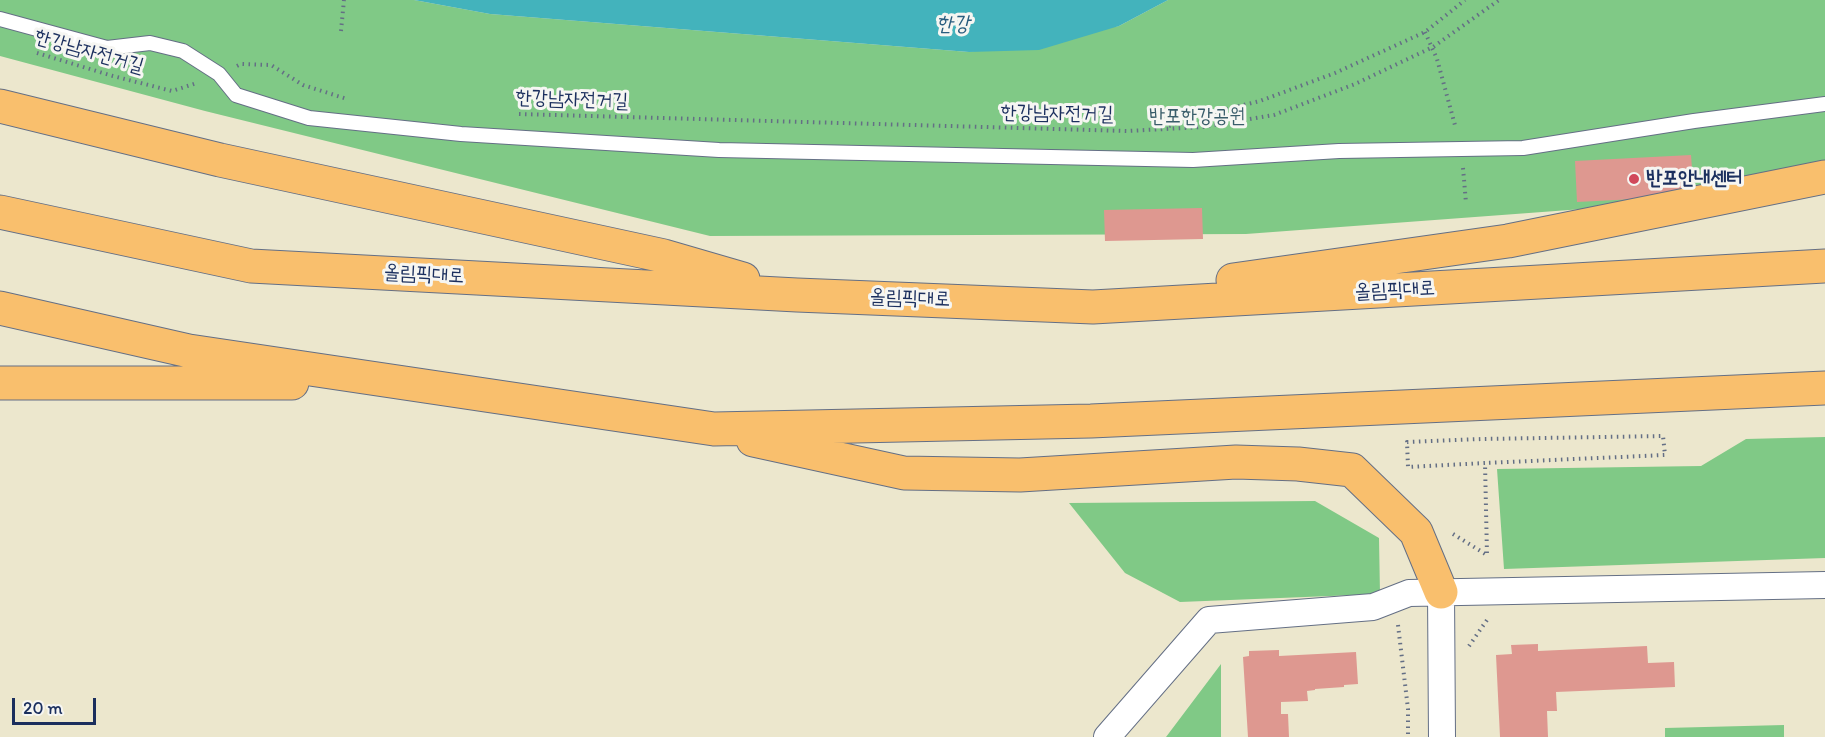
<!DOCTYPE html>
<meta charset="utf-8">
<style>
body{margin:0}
#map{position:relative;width:1825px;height:737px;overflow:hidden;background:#ece7cd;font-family:Itim,sans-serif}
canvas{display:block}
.scale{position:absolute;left:12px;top:698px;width:84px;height:27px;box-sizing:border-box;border:3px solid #1b2f5e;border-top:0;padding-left:8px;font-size:18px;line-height:21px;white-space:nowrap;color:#1b2f5e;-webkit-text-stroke:4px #f6f6f2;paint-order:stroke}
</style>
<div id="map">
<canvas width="1825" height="737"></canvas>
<div class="scale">20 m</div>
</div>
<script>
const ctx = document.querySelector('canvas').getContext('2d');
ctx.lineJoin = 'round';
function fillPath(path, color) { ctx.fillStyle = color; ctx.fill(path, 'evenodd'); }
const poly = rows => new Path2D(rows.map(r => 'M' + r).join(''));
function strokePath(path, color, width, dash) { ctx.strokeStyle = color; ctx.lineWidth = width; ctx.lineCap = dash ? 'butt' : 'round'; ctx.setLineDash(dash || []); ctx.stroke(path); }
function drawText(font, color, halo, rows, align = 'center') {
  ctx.font = font + ' Itim,"Poor Story",sans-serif'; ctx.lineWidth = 6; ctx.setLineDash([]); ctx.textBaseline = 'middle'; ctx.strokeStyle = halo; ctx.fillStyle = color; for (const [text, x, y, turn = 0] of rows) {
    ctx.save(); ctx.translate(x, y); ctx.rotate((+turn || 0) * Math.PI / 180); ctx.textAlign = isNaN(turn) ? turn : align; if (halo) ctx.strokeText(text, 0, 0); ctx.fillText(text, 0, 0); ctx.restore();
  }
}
fillPath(poly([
 [0,0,414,0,490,14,969,52,1119,26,1168,0,1825,0,1825,191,1246,234,710,236,205,111,0,56],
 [1825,437,1825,558,1504,569,1497,469,1701,466,1746,439],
 [1315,501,1379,538,1380,594,1180,602,1125,573,1069,503],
 [1221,664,1221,737,1166,737],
 [1784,725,1784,737,1665,737,1665,728]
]), '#80c986');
fillPath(poly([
 [414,0,1168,0,1119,26,1039,50,969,52,490,14]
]), '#43b3bc');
fillPath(poly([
 [1691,155,1694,196,1577,202,1575,161],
 [1202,208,1203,239,1105,241,1104,210],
 [1538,644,1538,651,1647,646,1648,663,1674,662,1675,687,1556,692,1557,711,1547,711,1548,737,1500,737,1496,655,1512,654,1511,645],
 [1279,650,1279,656,1356,652,1358,684,1344,685,1344,687,1315,689,1315,690,1307,691,1308,701,1281,702,1281,714,1288,714,1289,737,1248,737,1243,657,1249,656,1249,651]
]), '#de9890');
const lane = poly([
 [0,19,107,48,150,43,183,51,219,74,236,95,309,118,461,134,719,150,1193,160,1339,151,1523,148,1694,121,1825,104]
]);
const street = poly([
 [1441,592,1442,737],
 [1107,737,1209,620,1373,607,1409,593,1825,585]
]);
const highway = poly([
 [0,106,220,160,664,256,743,279],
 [0,212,251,266,797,295,1093,307,1825,266],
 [1233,280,1508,241,1825,177],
 [0,308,189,351,714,429,1091,421,1825,388],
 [0,383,292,383],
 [753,440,904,473,1020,475,1236,462,1298,464,1352,470,1416,532,1441,592]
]);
strokePath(lane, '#646f85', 16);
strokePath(street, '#646f85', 28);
strokePath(highway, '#646f85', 35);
strokePath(poly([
 [341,31,344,0],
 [1425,32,1437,59,1456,129],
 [37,53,113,76,172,91,197,83],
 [237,66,241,64,271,65,303,85,347,99],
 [519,114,1127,131,1203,127,1274,115,1355,84,1433,47,1499,0],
 [1169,126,1202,115,1260,101,1335,73,1425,32,1465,0],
 [1463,168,1466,203],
 [1453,534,1487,555,1485,463,1408,467,1407,442,1482,439,1663,436,1665,455,1485,463],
 [1398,625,1408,709,1408,737],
 [1469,646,1489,617]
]), '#646f85', 4, [1.5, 4.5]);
strokePath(lane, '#fff', 14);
strokePath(street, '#fff', 26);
strokePath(highway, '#f9bf6d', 33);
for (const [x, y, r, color] of [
 [1634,179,6,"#d1495b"]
]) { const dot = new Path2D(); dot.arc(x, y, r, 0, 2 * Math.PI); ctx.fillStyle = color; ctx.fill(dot); strokePath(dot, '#f6f6f2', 2); }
drawText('20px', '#1b2f5e', '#f6f6f2', [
 ["한강남자전거길",89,52,16],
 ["한강남자전거길",572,100,2],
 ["한강남자전거길",1057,114,1],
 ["올림픽대로",424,275,3],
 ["올림픽대로",1395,291,-3],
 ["올림픽대로",910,299,2]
]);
drawText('20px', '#395d6a', '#f6f6f2', [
 ["반포한강공원",1197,117]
]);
drawText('bold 20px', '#1b2f5e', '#f6f6f2', [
 ["반포안내센터",1646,179]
], 'left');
drawText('italic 21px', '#295d7f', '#f6f6f2', [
 ["한강",953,25]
]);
</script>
